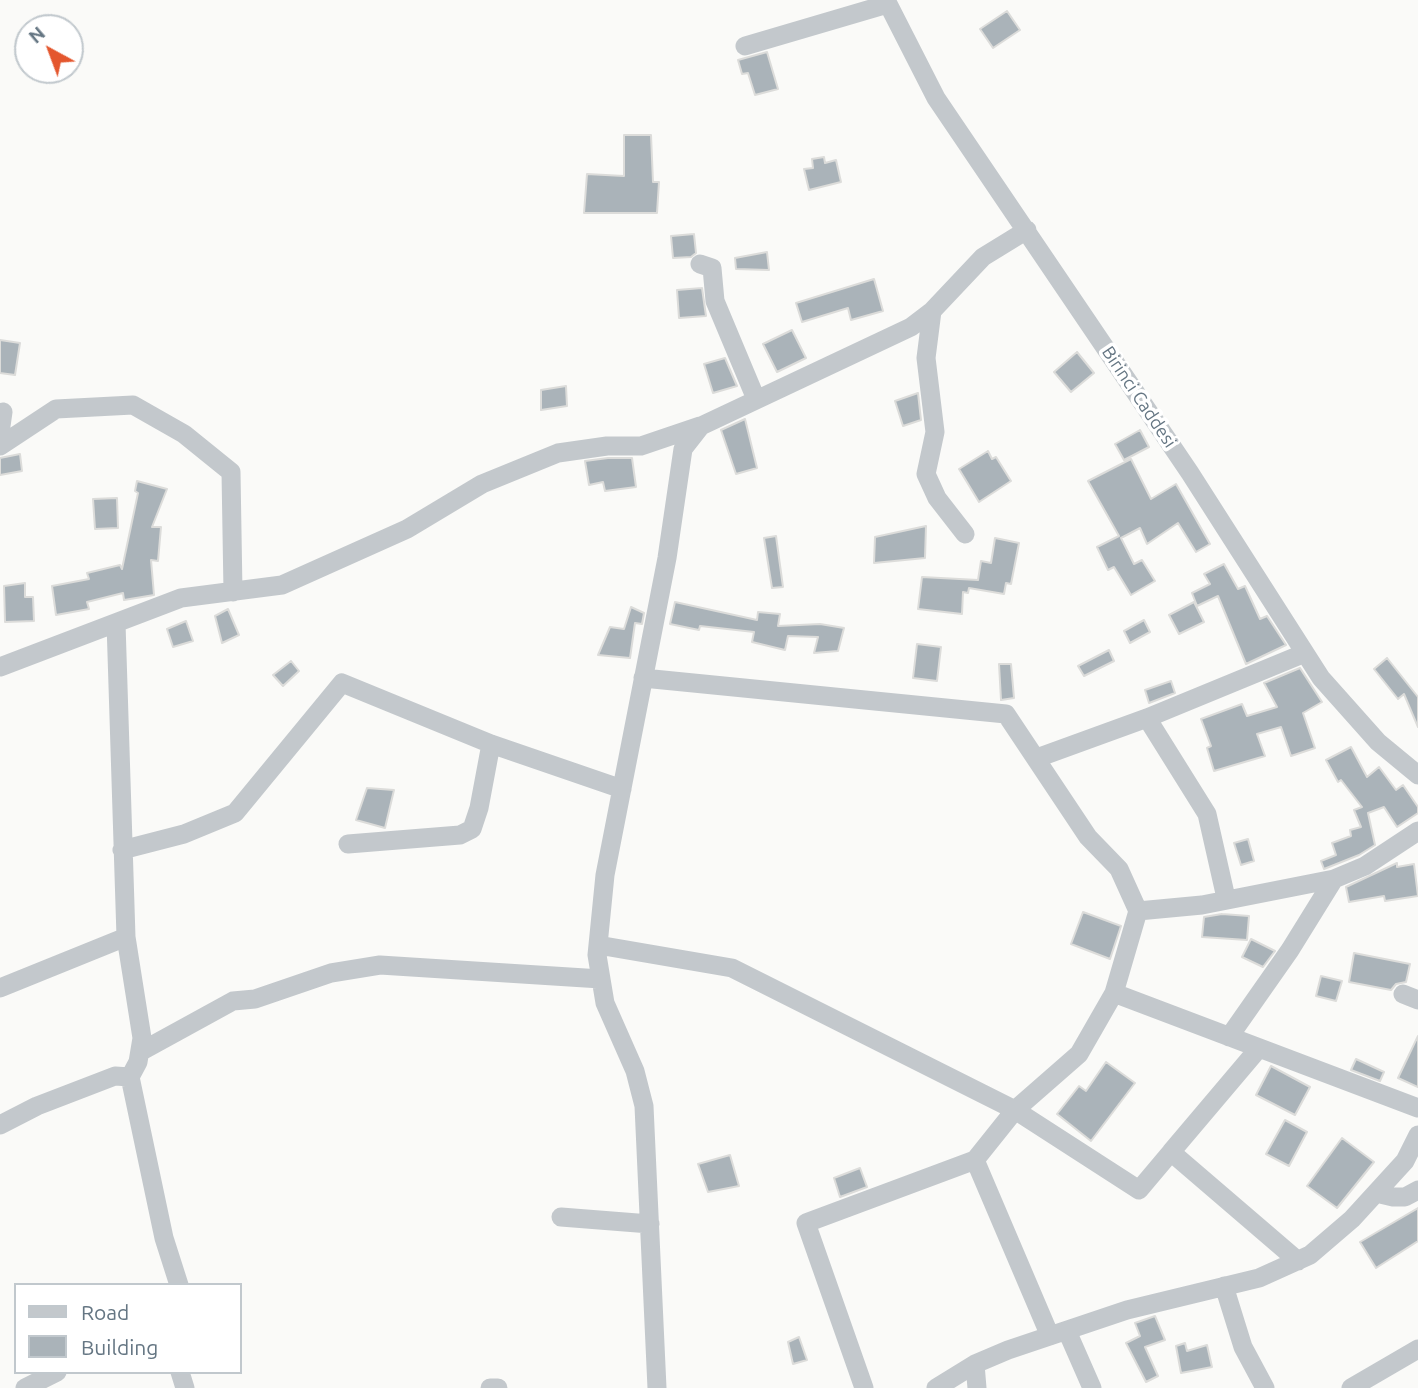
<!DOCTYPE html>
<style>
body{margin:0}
#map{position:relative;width:1418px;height:1388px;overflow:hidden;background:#fafaf8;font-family:Ubuntu,sans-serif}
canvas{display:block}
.legend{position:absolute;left:14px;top:1283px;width:228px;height:91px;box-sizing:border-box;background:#fff;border:2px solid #c1c8cd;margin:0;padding:9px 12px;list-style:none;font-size:21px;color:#657683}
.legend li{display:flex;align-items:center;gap:14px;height:35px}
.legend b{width:35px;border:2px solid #c1c8cd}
.north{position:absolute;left:14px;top:14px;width:70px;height:70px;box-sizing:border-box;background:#fff;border:2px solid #c1c8cd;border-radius:50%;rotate:319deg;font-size:19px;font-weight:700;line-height:28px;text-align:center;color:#657683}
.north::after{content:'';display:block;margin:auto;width:24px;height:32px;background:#e4572e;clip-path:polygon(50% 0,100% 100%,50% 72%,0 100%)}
</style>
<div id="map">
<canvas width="1418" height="1388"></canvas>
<ul class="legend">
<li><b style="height:9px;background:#c3c8cc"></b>Road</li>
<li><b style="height:19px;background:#aab3b9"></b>Building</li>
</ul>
<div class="north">N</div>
</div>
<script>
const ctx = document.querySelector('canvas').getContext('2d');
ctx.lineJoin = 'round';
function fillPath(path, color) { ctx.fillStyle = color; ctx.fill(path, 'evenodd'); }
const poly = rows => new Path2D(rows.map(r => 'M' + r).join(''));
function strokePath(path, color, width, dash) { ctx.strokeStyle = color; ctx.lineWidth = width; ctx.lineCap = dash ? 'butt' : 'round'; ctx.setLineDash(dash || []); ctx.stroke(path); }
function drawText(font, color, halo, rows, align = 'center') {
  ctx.font = font + ' Ubuntu,sans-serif'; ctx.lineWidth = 7; ctx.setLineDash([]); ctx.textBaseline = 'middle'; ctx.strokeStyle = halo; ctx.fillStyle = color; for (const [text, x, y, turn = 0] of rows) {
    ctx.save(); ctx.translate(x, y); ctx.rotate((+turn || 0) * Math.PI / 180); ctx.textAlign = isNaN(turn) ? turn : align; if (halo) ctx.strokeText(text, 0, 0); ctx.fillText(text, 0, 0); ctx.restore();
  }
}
const building = poly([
 [1007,11,1020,30,993,48,980,29,1007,11],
 [767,52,778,89,755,95,748,73,742,74,738,60,767,52],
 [624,135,651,135,653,182,659,182,657,213,584,213,587,174,624,176,624,135],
 [824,157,825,163,836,160,841,182,809,190,804,169,813,168,812,159,824,157],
 [694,234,696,253,691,257,673,258,671,236,694,234],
 [767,252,769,270,736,269,735,258,767,252],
 [874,279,883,311,851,320,848,308,802,322,796,303,874,279],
 [702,288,706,316,679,318,677,290,702,288],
 [792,330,806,358,777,372,763,344,792,330],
 [0,340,20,343,15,375,0,373,0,340],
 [1077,352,1094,373,1071,392,1054,372,1077,352],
 [725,358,737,386,713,393,704,364,725,358],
 [566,386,567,406,541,410,541,390,566,386],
 [918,393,921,420,903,426,895,401,918,393],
 [745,419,757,468,736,474,721,430,745,419],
 [1140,430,1149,447,1124,460,1115,444,1140,430],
 [988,451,992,459,996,457,1011,481,979,502,959,469,988,451],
 [20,454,22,471,0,475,0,458,20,454],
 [608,458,632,458,636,487,605,491,603,482,589,485,585,461,608,458],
 [1131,459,1151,499,1176,484,1210,544,1196,552,1178,523,1147,544,1140,528,1121,538,1134,564,1142,560,1155,581,1131,595,1114,567,1108,570,1097,547,1119,536,1088,481,1131,459],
 [137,481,167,489,152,527,161,527,158,561,151,560,154,595,124,600,123,593,87,602,89,609,56,615,52,586,89,579,87,573,120,565,122,569,138,493,135,491,137,481],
 [117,498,118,528,95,529,93,499,117,498],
 [926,526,925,558,874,563,875,537,926,526],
 [776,536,783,587,772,588,764,538,776,536],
 [995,538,1019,543,1011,584,1006,583,1004,594,969,588,968,593,963,592,962,614,918,609,922,577,978,580,981,561,991,563,995,538],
 [1224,564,1238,589,1245,586,1260,619,1267,616,1286,645,1246,664,1218,596,1197,606,1192,593,1210,584,1204,574,1224,564],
 [25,583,25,597,33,597,34,621,5,622,4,586,25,583],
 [675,602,757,620,758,612,780,614,778,626,820,624,844,628,838,651,814,653,818,637,788,636,785,650,752,642,754,632,700,626,699,630,670,624,675,602],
 [1194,602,1204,622,1179,634,1169,615,1194,602],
 [631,607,644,613,642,624,635,623,630,658,598,655,610,627,624,629,631,607],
 [228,609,239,635,222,643,215,616,228,609],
 [1144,620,1150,632,1130,643,1124,631,1144,620],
 [186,621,193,641,173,647,167,629,186,621],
 [917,644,941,647,937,681,913,678,917,644],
 [1109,650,1114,661,1084,676,1078,666,1109,650],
 [1387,658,1418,697,1418,727,1404,694,1398,699,1374,669,1387,658],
 [291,661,299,671,283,686,273,675,291,661],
 [999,664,1011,664,1014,698,1001,700,999,664],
 [1300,668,1322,702,1303,713,1315,748,1291,756,1281,727,1257,734,1265,756,1214,771,1207,748,1211,746,1201,719,1242,704,1247,716,1277,707,1264,683,1300,668],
 [1171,681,1175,693,1149,703,1145,690,1171,681],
 [1351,747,1367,777,1379,767,1396,790,1403,785,1418,807,1418,813,1397,827,1384,807,1368,813,1375,845,1359,855,1324,869,1321,861,1336,855,1332,843,1351,836,1350,830,1361,827,1354,810,1362,807,1341,780,1338,782,1326,760,1351,747],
 [367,788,394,790,385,828,356,820,367,788],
 [1248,839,1254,861,1241,865,1234,843,1248,839],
 [1397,863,1397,867,1414,864,1418,896,1385,901,1384,896,1349,902,1346,887,1397,863],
 [1083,912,1121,926,1110,959,1071,944,1083,912],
 [1222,914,1249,916,1247,940,1202,937,1204,917,1222,914],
 [1251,939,1275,951,1263,967,1242,957,1251,939],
 [1354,953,1410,964,1406,982,1396,984,1391,990,1349,982,1354,953],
 [1321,976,1342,981,1336,1001,1316,996,1321,976],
 [1418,1036,1418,1087,1398,1078,1418,1036],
 [1356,1059,1384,1072,1380,1081,1351,1070,1356,1059],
 [1106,1062,1135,1083,1091,1141,1057,1114,1079,1086,1086,1091,1106,1062],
 [1271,1066,1310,1087,1295,1115,1256,1095,1271,1066],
 [1285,1120,1307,1132,1289,1166,1266,1154,1285,1120],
 [1342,1138,1374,1162,1337,1208,1307,1186,1342,1138],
 [730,1155,739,1186,708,1192,698,1164,730,1155],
 [860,1168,867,1187,840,1197,834,1178,860,1168],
 [1418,1208,1418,1241,1376,1268,1360,1242,1418,1208],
 [1155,1316,1165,1340,1145,1347,1158,1376,1146,1382,1126,1343,1140,1336,1135,1323,1155,1316],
 [799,1337,807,1360,793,1364,788,1342,799,1337],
 [1185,1343,1187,1351,1207,1345,1212,1367,1181,1373,1176,1346,1185,1343]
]);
fillPath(building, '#aab3b9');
strokePath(building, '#dcdcda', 2);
strokePath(poly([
 [886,0,936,98,1190,473,1321,678,1378,742,1418,775],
 [745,46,888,4],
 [700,264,712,268,715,301,756,399],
 [932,311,926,358,935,432,926,474,937,498,965,534],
 [0,433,3,412],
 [0,446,56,409,133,405,184,434,231,472,233,592],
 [116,623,126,937,142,1038,138,1062,130,1077],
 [0,667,181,598,282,585,407,529,482,484,558,453,607,446,641,446,700,426],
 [643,678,1006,714,1088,837,1119,869,1138,911],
 [1147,718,1207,814,1226,898],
 [1037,758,1147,718,1305,653],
 [348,844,460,835,472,829,479,808,491,744],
 [122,850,184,834,235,813,342,683,491,744,622,789],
 [598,945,732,968,1015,1110,975,1160,806,1223,864,1388],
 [0,988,126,937],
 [1114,993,1418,1108],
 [1403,994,1418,1000],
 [1229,1037,1290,950,1334,879],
 [1259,1048,1171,1152,1298,1261],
 [140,1052,233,1001,255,999,331,973,380,965,601,979],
 [0,1125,37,1106,115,1076,130,1077,164,1238,179,1285],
 [1171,1152,1139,1190,1015,1110,1079,1054,1114,993,1138,911,1202,905,1334,879,1365,866,1418,831],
 [975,1160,1050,1336],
 [1376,1193,1393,1197,1405,1197,1418,1190],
 [561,1217,650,1224],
 [1224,1286,1243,1347,1265,1388],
 [1067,1331,1092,1388],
 [975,1364,977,1388],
 [180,1372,185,1388],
 [25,1388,57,1372],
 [490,1388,498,1388],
 [657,1388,644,1106,635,1071,605,1003,597,955,605,875,667,558,683,449,701,426,911,327,932,311,983,257,1027,230],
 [936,1388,975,1364,1008,1350,1127,1310,1259,1278,1310,1255,1352,1219,1405,1161,1418,1135],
 [1351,1388,1418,1349]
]), '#c3c8cc', 19);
drawText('18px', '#657683', '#fff', [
 ["Birinci Caddesi",1139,397,56]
]);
</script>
